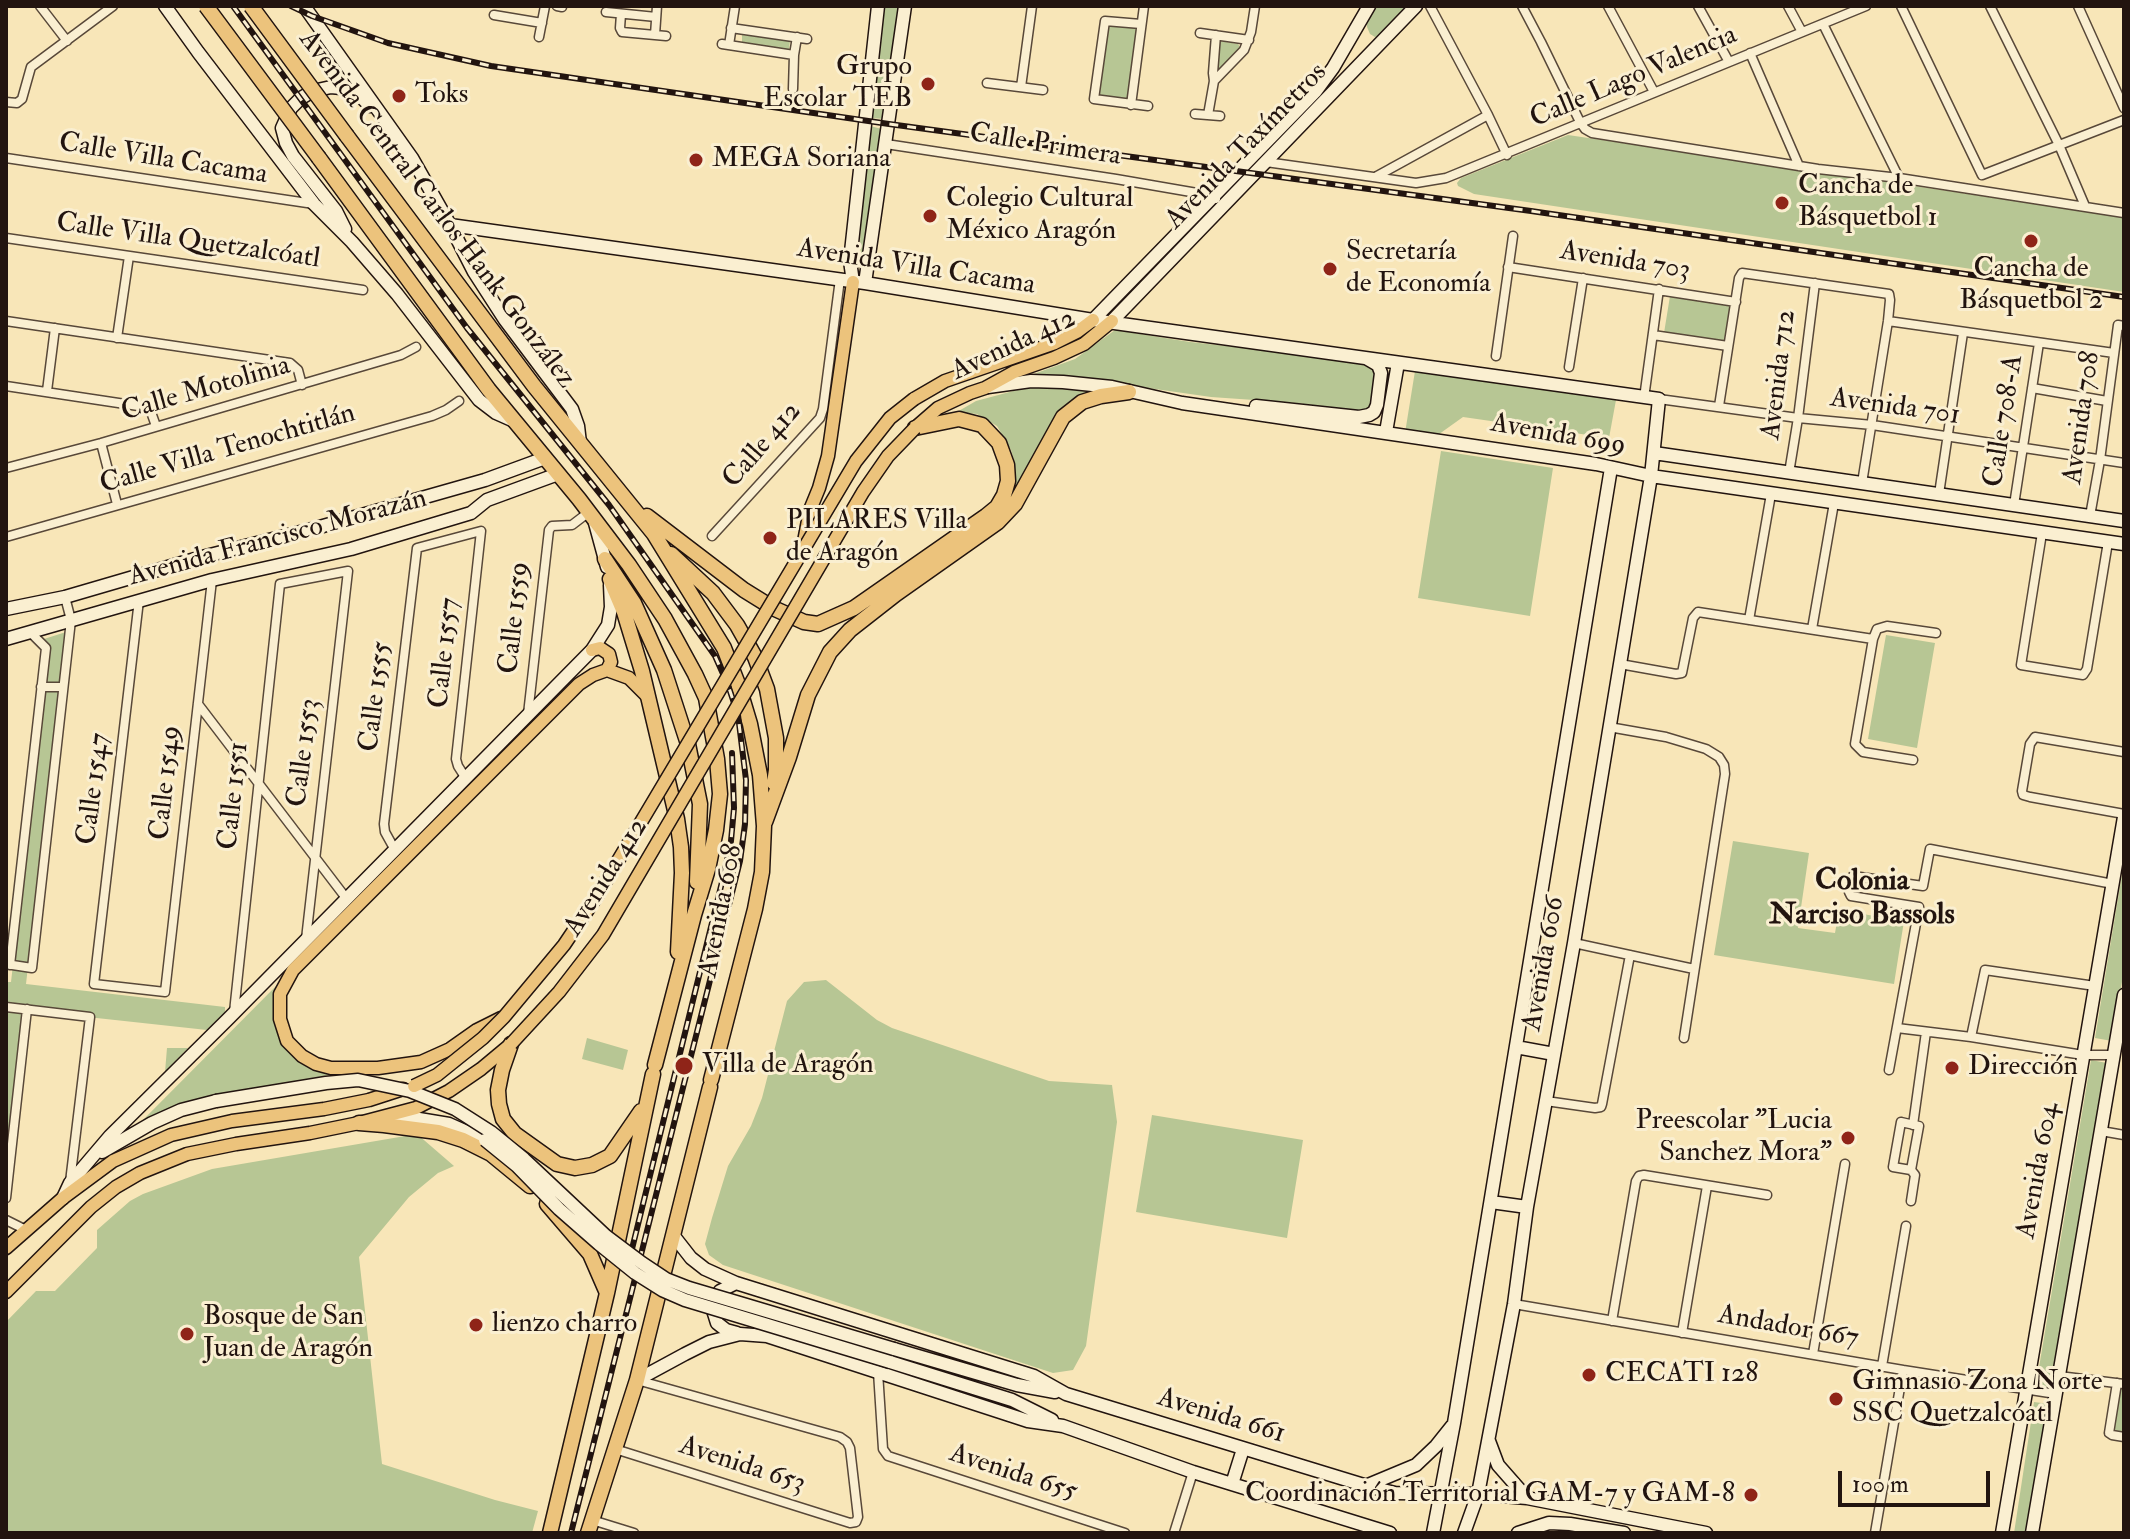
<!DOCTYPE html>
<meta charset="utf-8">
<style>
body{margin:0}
#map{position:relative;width:2130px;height:1539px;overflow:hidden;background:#f8e6b8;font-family:"IM FELL Double Pica",serif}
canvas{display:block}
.frame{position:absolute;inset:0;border:8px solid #22140f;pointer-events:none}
.scale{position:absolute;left:1838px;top:1471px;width:152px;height:36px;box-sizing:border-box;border:4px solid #22140f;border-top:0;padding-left:10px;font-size:24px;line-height:28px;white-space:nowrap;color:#22140f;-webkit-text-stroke:6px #faefd1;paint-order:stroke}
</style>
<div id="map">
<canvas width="2130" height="1539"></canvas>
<div class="frame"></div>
<div class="scale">100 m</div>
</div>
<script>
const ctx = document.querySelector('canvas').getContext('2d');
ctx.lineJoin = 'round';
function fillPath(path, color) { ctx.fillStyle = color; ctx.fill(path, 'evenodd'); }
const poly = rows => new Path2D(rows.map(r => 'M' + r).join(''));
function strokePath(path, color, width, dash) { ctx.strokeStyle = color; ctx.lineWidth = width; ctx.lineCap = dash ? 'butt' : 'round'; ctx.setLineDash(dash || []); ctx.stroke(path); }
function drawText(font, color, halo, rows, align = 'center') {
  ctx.font = font + ' "IM FELL Double Pica",serif'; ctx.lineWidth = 6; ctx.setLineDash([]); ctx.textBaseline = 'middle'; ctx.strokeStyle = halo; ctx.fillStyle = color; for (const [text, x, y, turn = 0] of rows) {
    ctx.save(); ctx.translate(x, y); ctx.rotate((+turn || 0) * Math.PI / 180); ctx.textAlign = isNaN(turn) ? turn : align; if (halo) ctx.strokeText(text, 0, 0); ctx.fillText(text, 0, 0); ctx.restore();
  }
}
fillPath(poly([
 [883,6,899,6,885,119,869,118,882,27],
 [1376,6,1410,6,1382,35,1375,37,1370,34,1367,27,1367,21],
 [1107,23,1140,27,1130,104,1097,99],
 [742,35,790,40,789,50,742,44],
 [1219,41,1238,44,1240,47,1220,70,1216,71],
 [870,126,882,129,871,195,866,248,862,258,860,247,861,201],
 [1568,135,2124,217,2124,292,1474,194,1458,186,1457,183,1461,178],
 [1670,296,1733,306,1727,342,1664,333],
 [1115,330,1190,342,1372,362,1378,367,1370,410,1361,412,1297,403,1211,397,1099,381,1020,379,1075,359],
 [1415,371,1616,400,1609,438,1463,417,1435,437,1405,433],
 [1032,386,1070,387,1097,390,1085,395,1002,509,1011,488,1015,463,1011,450,997,426,977,414,957,412,976,401],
 [1441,451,1553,468,1530,616,1418,598],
 [66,632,26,984,225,1007,225,1014,207,1030,23,1010,6,1154,6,982,11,982,49,649,44,639],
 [1886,635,1935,643,1917,748,1868,739],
 [1733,841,1809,853,1798,928,1835,933,1839,910,1904,921,1894,984,1714,955],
 [2124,862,2124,970,2112,1041,2095,1038],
 [826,980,877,1020,892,1028,1049,1081,1112,1085,1117,1122,1086,1346,1073,1370,1053,1373,723,1265,709,1255,705,1244,712,1218,728,1166,751,1126,762,1098,787,1001,804,982],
 [280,982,276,1005,304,1064,329,1075,215,1096,139,1124],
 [587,1038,628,1050,623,1070,582,1059],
 [167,1048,188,1048,165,1072],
 [2091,1060,2107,1063,2052,1388,2036,1385],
 [1152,1115,1303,1140,1287,1238,1136,1212],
 [417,1134,454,1166,438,1173,409,1197,359,1257,382,1464,495,1500,538,1511,532,1533,6,1533,6,1322,36,1291,55,1291,97,1248,97,1230,130,1201,143,1194,212,1169],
 [2120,1387,2124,1387,2124,1433,2113,1431],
 [2034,1402,2049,1404,2026,1533,2014,1533]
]), '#b7c694');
const street = poly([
 [40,6,67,41],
 [557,6,562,7],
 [1430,6,1488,115,1507,155],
 [1522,6,1541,42,1580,122,1585,129,1592,133,1818,169,1899,178,2124,213],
 [1608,6,1654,92],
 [1698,6,1729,62],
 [1788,6,1802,32],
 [1901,6,1982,175],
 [1990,6,2059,145,2085,206],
 [2078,6,2124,108],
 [606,12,656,17],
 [621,14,620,28,622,32,666,36],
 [494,15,542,23],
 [1141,24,1105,21,1094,99,1148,106],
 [1823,24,1899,178],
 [731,28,807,39],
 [1200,33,1249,40],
 [655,35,657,6],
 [539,37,545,6],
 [722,44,794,55],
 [729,45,735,6],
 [1750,53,1799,166],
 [1214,81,1244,50,1251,32,1255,6],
 [987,83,1043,90],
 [1021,87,1032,6],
 [793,89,794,55,797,37],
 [6,102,17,103,22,99,31,67,113,6],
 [1131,105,1144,6],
 [1195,114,1220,116],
 [1208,115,1214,81,1213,73,1216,35],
 [886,144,1116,179,1197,193,1216,199],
 [6,158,314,204],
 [1266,162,1416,183,1446,178,1866,6],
 [1982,175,2124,120],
 [1377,176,1488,115],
 [6,238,363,290],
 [1508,267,1736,302],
 [6,321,290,363,298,370,302,385],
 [1888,321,2114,353],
 [1653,335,1728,346],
 [117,338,129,256],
 [1496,356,1513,236],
 [1569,367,1583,278],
 [6,386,145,407,151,412,156,426],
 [2032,388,2107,401],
 [47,391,55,328],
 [1644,398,1659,289],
 [1659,399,1798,418,1872,425,2124,463],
 [1719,406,1739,278,1742,273,1889,294,1890,300,1888,321,1862,483],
 [101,443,117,504],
 [6,468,101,443,401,355,416,347],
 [1789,473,1798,418,1815,283],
 [1939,494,1963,333],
 [2014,505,2039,343],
 [2090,516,2100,460,2118,325,2124,326],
 [2042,533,2021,665,2083,675,2087,669,2108,542],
 [712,536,820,418,823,409,840,279],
 [6,537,432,416,446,410,459,401],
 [139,600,94,984,165,992,212,580],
 [1749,620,1771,494],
 [1812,629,1834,503],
 [1620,664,1676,674,1682,673,1693,618,1698,612,1873,639],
 [41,687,63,687],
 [198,704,346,898],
 [528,714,549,530,552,526,572,525,589,512],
 [1609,727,1666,737,1706,749,1719,757,1724,765,1725,774,1684,1038],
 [2124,752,2035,737,2030,744,2022,791,2023,795,2030,797,2124,814],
 [1913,760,1863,752,1855,744,1873,639,1877,629,1887,626,1936,633],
 [395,850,385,832,384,824,417,548,481,531,456,759,458,766,465,777],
 [1574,943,1694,969],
 [6,964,32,968,71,620,65,597],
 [10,965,46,648,30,632],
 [6,1007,90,1017,70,1182],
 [234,1012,280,584,348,571,306,939],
 [1897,1028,1971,1037,2083,1055,2114,1055],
 [1971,1037,1985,970,2095,986],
 [1889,1070,1919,907,1851,896,1849,892,1853,876,1923,886,1930,849,2113,884],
 [1546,1101,1595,1108,1601,1107,1602,1104,1630,955],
 [1901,1122,1919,1126,1911,1170,1893,1167,1901,1122],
 [1913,1125,1926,1032],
 [2101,1131,2124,1135],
 [6,1198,27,1009],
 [1911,1201,1915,1175,1911,1170],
 [6,1220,26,1230],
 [1514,1304,1903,1370,2056,1394],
 [1612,1321,1636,1181,1639,1176,1644,1175,1767,1195],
 [1682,1333,1707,1186],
 [1813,1354,1845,1164],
 [1882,1366,1906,1226],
 [878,1372,883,1449,888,1456,1125,1533],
 [2059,1376,2124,1384],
 [2117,1383,2109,1433,2112,1435,2124,1437],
 [615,1449,850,1523,856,1522,858,1517,850,1448,847,1442,840,1437,637,1380],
 [592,1520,634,1533],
 [1174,1533,1193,1472],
 [1875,1533,1903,1370]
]);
const secondary = poly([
 [165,6,198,52,314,204,352,242,397,294,479,400,496,413,514,421],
 [304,6,412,158,450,225,474,272,505,320,572,409,578,426,580,443],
 [450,225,865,283,1093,320,1659,399,1651,476,1574,943,1527,1207,1514,1304,1478,1494,1464,1533],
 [345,229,336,211,293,156,286,143,282,128,291,108,301,98,313,91,331,87,341,88,362,98,370,106],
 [853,282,850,261,878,6],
 [865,283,905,6],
 [1093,320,1316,91,1333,68,1369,6],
 [1112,321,1416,6],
 [988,387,1031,381,1063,382,1112,387,1182,403,1596,464,1651,476,2124,544],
 [1256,406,1359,417,1369,415,1374,412,1377,405,1381,373,1378,365,1366,358],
 [1386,432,1398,363],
 [1654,453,2124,521],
 [595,523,607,567],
 [6,609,65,597,202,557,316,528,485,480,545,458],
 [6,639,212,580,351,549,471,513,487,500,558,474],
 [1516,1047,1554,1054],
 [388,1118,413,1118,449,1124,485,1140],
 [102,1152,152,1123,181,1110,216,1101],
 [63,1198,70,1183,110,1136,229,1018,592,650,608,625,611,607,610,585],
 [1491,1202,1527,1207],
 [673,1235,691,1258,705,1269,736,1283,1034,1376,1066,1394,1367,1486,1395,1493,1478,1494,1527,1498,1706,1533],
 [736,1283,720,1291,712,1307,717,1323,726,1330,737,1333],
 [894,1349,1017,1385,1055,1392],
 [890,1362,1012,1400,1052,1420],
 [637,1380,685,1354,709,1342,740,1334,767,1336,1028,1421,1063,1426,1193,1472,1390,1533],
 [1489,1441,1498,1465,1527,1498],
 [1232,1484,1243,1449],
 [1368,1485,1416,1465,1436,1446,1452,1426],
 [1433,1533,1454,1423,1611,468],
 [1518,1533,1549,1523,1570,1524,1624,1533],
 [2002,1533,2124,817],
 [2032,1533,2124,995]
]);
const primary = poly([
 [914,399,945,381,1055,343,1077,332,1093,320],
 [915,428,938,408,970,393,985,388,1014,372,1054,358,1084,344,1112,321],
 [803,547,810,510,819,488,828,456,853,282],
 [592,650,600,648,609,654,611,662,607,670],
 [501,1018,477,1030,450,1049,421,1062,378,1068,331,1068,316,1064,302,1056,287,1041,280,1019,280,994,293,970,579,684,593,675,607,670,629,678,647,696],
 [6,1248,63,1198,113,1161,171,1135,232,1121,324,1109,369,1100,403,1089],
 [6,1292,91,1207,116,1187,140,1173,187,1154,236,1144,310,1133,359,1123,416,1108,449,1091,481,1069,511,1044]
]);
const highway = poly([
 [347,136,534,386,654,534,724,648,738,684,750,724,760,775,764,826,762,872,755,909,711,1080],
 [319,158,489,390,579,499,629,565,665,619,695,674,706,698,717,759,720,794,716,830,708,869,694,915,655,1065],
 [647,516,744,590,773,608,804,622,818,624,854,608,986,516,997,507,1004,495,1008,481,1007,465,999,443,982,425,959,419,915,428],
 [671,554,713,593,737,625,755,657,767,689,776,738,776,770,774,783],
 [605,559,634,603,664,670,688,744,700,804,697,882],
 [610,579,624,612,642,671,677,819,681,847,682,873,678,952],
 [765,822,789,757,808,695,830,652,850,630,896,594,998,522,1015,504,1063,417,1082,402,1101,396,1129,392],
 [511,1044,502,1070,498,1090,499,1104,503,1119,515,1134,557,1164,575,1168,592,1165,610,1156,641,1111],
 [359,1123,384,1125,438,1132,463,1140,491,1154,530,1186],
 [547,1204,590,1254,607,1293],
 [550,1533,607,1293,653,1074],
 [588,1533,637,1380,710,1087]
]);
strokePath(street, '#584839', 11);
strokePath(secondary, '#22140f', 15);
strokePath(primary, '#22140f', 15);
strokePath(highway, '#22140f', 17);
strokePath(street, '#faefd1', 8);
strokePath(secondary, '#faefd1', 12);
strokePath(primary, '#ecc37c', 12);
strokePath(highway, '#ecc37c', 14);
const rail = poly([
 [233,6,467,328,609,505,715,656,728,685,738,715,746,780,745,824,740,861,571,1533],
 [291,6,312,16,388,43,491,66,889,124,1531,211,2124,297],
 [630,1257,724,874,731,841,734,808,732,753]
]);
strokePath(rail, '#22140f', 6);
strokePath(rail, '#faefd1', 3, [9]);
const secondaryBridge = poly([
 [216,1101,326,1083,358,1080,410,1091,455,1109,491,1132,524,1159,606,1236,642,1263,666,1279,689,1288,743,1304,894,1349],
 [485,1140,517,1166,559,1209,599,1244,635,1273,662,1290,685,1300,890,1362]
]);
const primaryBridge = poly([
 [511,1044,559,992,603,935,863,492,888,456,915,428],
 [414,1086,437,1075,483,1038,504,1017,564,945,597,896,856,461,890,418,914,399]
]);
const highwayBridge = poly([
 [206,6,319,158],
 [251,6,347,136]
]);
strokePath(secondaryBridge, '#22140f', 15, []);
strokePath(primaryBridge, '#22140f', 15, []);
strokePath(highwayBridge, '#22140f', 17, []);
strokePath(secondaryBridge, '#faefd1', 12);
strokePath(primaryBridge, '#ecc37c', 12);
strokePath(highwayBridge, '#ecc37c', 14);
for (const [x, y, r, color] of [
 [928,84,8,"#8f2418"],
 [399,96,8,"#8f2418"],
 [696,160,8,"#8f2418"],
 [1782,203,8,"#8f2418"],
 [930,216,8,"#8f2418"],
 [2031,241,8,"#8f2418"],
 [1330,269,8,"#8f2418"],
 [770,538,8,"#8f2418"],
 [684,1066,10,"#8f2418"],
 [1952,1068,8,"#8f2418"],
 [1848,1138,8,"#8f2418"],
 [476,1325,8,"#8f2418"],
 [187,1334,8,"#8f2418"],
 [1589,1375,8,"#8f2418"],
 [1836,1399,8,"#8f2418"],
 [1751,1495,8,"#8f2418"]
]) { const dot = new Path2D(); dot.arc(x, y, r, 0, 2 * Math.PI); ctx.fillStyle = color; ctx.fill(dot); strokePath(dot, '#faefd1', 3); }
drawText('28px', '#22140f', '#faefd1', [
 ["Grupo",912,68,"right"],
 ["Escolar TEB",912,100,"right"],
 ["Toks",415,96],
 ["MEGA Soriana",712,160],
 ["Cancha de",1798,187],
 ["Básquetbol 1",1798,219],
 ["Colegio Cultural",946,200],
 ["México Aragón",946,232],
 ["Secretaría",1346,253],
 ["de Economía",1346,285],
 ["Cancha de",2031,270,"center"],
 ["Básquetbol 2",2031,302,"center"],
 ["PILARES Villa",786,522],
 ["de Aragón",786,554],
 ["Villa de Aragón",702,1066],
 ["Dirección",1968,1068],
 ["Preescolar \"Lucia",1832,1122,"right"],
 ["Sanchez Mora\"",1832,1154,"right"],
 ["Bosque de San",203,1318],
 ["Juan de Aragón",203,1350],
 ["lienzo charro",492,1325],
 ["CECATI 128",1605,1375],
 ["Gimnasio Zona Norte",1852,1383],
 ["SSC Quetzalcóatl",1852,1415],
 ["Coordinación Territorial GAM-7 y GAM-8",1735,1495,"right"]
], 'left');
drawText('28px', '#22140f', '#faefd1', [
 ["Calle Lago Valencia",1634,78,-23],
 ["Calle Primera",1045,146,9],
 ["Avenida Taxímetros",1247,147,-46],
 ["Calle Villa Cacama",163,160,9],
 ["Avenida Central Carlos Hank González",436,210,53],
 ["Calle Villa Quetzalcóatl",188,242,8],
 ["Avenida 703",1625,262,9],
 ["Avenida Villa Cacama",916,268,9],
 ["Avenida 412",1014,346,-25],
 ["Avenida 712",1780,375,-83],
 ["Calle Motolinia",206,390,-16],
 ["Avenida 701",1895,408,8],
 ["Avenida 708",2083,418,-82],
 ["Calle 708-A",2005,421,-81],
 ["Avenida 699",1558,436,10],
 ["Calle 412",763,446,-49],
 ["Calle Villa Tenochtitlán",228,450,-16],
 ["Avenida Francisco Morazán",278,539,-15],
 ["Calle 1559",516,618,-84],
 ["Calle 1557",446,653,-84],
 ["Calle 1555",377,697,-83],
 ["Calle 1553",305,753,-83],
 ["Calle 1549",167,783,-84],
 ["Calle 1547",95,789,-83],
 ["Calle 1551",235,796,-84],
 ["Avenida 412",607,878,-58],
 ["Avenida 608",722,911,-79],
 ["Avenida 606",1545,964,-80],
 ["Avenida 604",2039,1171,-80],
 ["Andador 667",1788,1328,10],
 ["Avenida 661",1221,1417,17],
 ["Avenida 653",742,1466,18],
 ["Avenida 655",1013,1474,18]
]);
drawText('bold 30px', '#22140f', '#faefd1', [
 ["Colonia",1862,883],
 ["Narciso Bassols",1862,917]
]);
</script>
